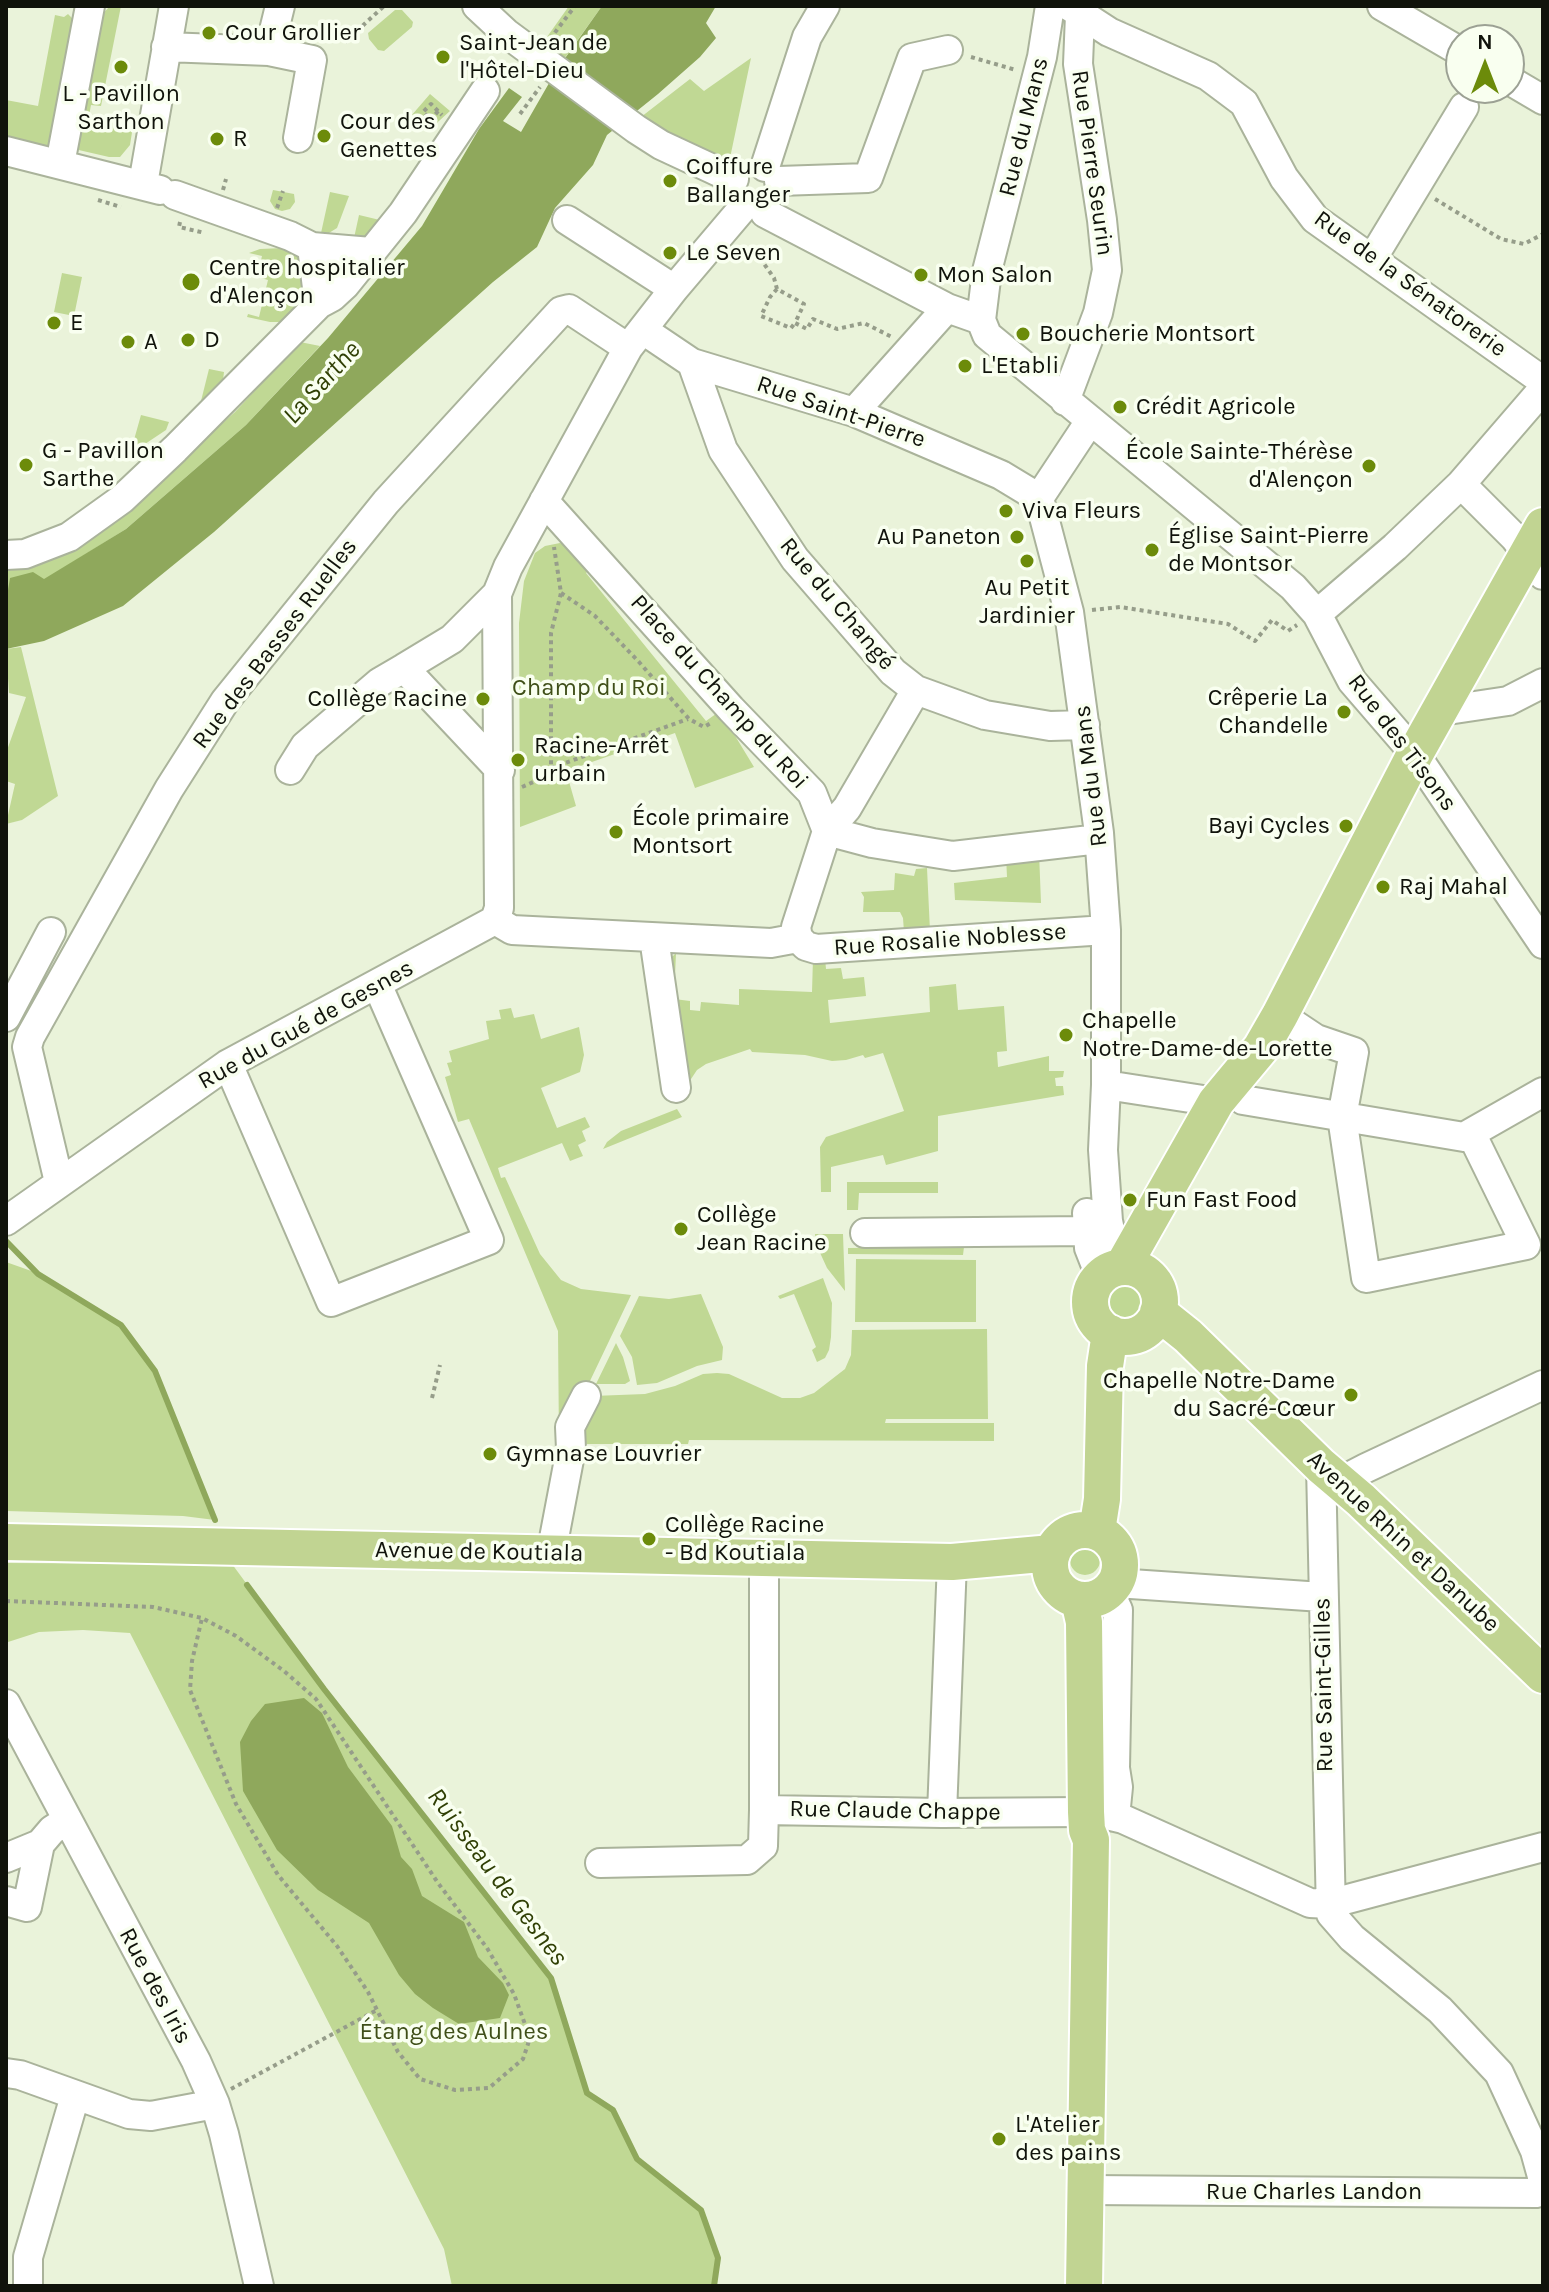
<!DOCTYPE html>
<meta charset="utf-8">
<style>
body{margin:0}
#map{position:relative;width:1549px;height:2292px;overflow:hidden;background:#eaf3da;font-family:Karla,sans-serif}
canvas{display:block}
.frame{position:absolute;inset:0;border:8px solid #10130b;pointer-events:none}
.north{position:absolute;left:1445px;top:24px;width:80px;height:80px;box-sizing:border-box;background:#f9fff0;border:2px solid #9ca194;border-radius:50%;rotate:0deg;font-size:22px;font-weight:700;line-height:32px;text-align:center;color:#10130b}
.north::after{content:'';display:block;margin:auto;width:28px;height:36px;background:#6c8b0a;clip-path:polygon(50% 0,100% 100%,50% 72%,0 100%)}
</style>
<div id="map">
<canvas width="1549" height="2292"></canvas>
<div class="frame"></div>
<div class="north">N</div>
</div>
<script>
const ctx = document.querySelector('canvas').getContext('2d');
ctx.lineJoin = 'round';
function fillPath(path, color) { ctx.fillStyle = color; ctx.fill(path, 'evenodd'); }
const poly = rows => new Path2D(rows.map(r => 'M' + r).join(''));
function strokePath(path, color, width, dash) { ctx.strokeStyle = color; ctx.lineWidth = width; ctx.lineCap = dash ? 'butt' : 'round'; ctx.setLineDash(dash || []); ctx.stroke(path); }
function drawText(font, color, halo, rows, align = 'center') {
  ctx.font = font + ' Karla,sans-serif'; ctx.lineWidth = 7; ctx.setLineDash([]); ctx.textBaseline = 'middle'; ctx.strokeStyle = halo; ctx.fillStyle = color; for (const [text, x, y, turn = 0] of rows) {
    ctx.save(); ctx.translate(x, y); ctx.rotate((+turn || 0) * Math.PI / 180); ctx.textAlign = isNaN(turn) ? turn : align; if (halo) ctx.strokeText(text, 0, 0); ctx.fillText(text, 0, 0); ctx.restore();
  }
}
fillPath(poly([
 [110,6,121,6,101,106,91,105,89,116,133,126,130,145,120,157,109,157,70,148,95,22],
 [569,6,602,6,564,59,542,44],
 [395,10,402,10,413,22,412,27,384,51,378,50,369,39,368,33],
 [68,14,74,20,53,143,45,149,6,141,6,100,38,106,55,15,64,17],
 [751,58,730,158,685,146,641,117,690,79,704,91],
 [430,94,450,111,429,130,411,116],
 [273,190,294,194,295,202,290,209,282,211,275,209,270,201],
 [330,192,349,196,337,228,324,236,321,233],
 [359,215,384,221,344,277,334,275,329,261,354,238],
 [283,248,302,256,305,300,284,322,270,322,247,317,248,314,259,317,268,280,257,277,262,256,249,253,260,249],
 [62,273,82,277,74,316,54,312],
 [300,342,320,346,246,425,126,529,44,580,6,590,6,561,119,515,235,412],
 [209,369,224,372,223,380,201,401],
 [141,415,169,422,166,430,130,454],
 [560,543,579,549,596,563,586,573,706,721,720,711,754,767,695,788,675,733,566,771,576,806,520,827,519,623,524,581,535,553,545,546],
 [21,647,58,796,22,820,6,824,15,784,6,781,6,753,26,697,9,693,6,649],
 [1039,852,1041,903,955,900,954,883,1007,877,1006,856],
 [927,868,930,931,904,932,903,918,900,912,863,912,864,897,861,892,894,890,895,873,914,876,916,869],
 [676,953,674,999,690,1001,690,1010,700,1011,701,1002,739,1005,739,989,812,992,813,958,825,958,826,969,841,968,843,979,864,977,866,996,828,1000,830,1023,930,1012,929,987,956,984,958,1010,1004,1006,1007,1051,997,1052,998,1067,1049,1056,1049,1071,1064,1071,1063,1077,1055,1078,1056,1086,1063,1086,1064,1095,938,1116,938,1151,886,1165,883,1155,831,1167,831,1192,821,1192,820,1147,826,1137,904,1111,883,1053,865,1058,863,1055,846,1060,832,1061,805,1055,752,1052,750,1049,706,1064,697,1070,691,1079,687,1078,669,1018,671,958],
 [511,1008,514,1018,534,1014,541,1039,579,1027,584,1055,580,1072,541,1088,557,1128,585,1117,590,1127,582,1131,586,1141,578,1145,583,1156,570,1161,562,1143,498,1168,501,1178,505,1177,540,1254,561,1280,581,1289,631,1295,589,1383,572,1398,560,1415,559,1444,558,1331,469,1119,458,1122,445,1077,451,1075,447,1063,452,1062,449,1051,489,1039,486,1021,501,1019,499,1010],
 [677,1109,682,1117,603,1149,607,1142,621,1131],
 [847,1182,938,1182,938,1193,859,1193,858,1210,847,1210],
 [815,1234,843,1234,845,1291,827,1268,816,1244],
 [964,1247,963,1255,848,1254,848,1248],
 [856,1259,976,1260,976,1322,855,1322],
 [6,1262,37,1273,121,1324,154,1371,215,1520,183,1516,6,1511],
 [823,1278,832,1303,831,1337,829,1350,825,1358,817,1362,812,1350,816,1347,794,1294,780,1299,778,1296],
 '1106 1303a18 18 0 1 1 36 0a18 18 0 1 1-36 0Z',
 [701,1294,723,1347,722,1360,697,1366,657,1383,637,1385,632,1357,620,1336,639,1296,669,1299],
 [987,1329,988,1419,886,1419,885,1423,994,1423,994,1441,689,1440,688,1444,575,1444,593,1396,645,1394,675,1386,703,1374,717,1373,729,1374,782,1398,800,1398,814,1393,845,1369,851,1355,852,1330],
 [616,1343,623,1357,630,1381,625,1384,596,1384],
 '1070 1560a15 15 0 1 1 30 0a15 15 0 1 1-30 0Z',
 [6,1563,232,1564,324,1689,551,1978,586,2092,612,2110,636,2159,700,2210,718,2258,714,2286,452,2286,444,2249,130,1633,83,1630,39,1632,8,1642]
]), '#c0d894');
fillPath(poly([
 [602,6,716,6,706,23,716,38,700,57,658,94,607,135,593,165,555,208,537,247,493,282,214,532,123,606,44,641,6,649,6,590,8,590,10,578,33,572,44,579,126,529,246,425,328,338,422,226,479,129,509,88,522,97,503,121,521,132,556,71],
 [304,1698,322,1713,348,1767,392,1826,401,1857,412,1869,422,1896,464,1922,478,1957,503,1983,509,1995,500,2018,459,2024,433,2008,415,1994,399,1975,369,1923,318,1890,277,1850,243,1791,240,1742,251,1721,265,1704]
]), '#8fa85c');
strokePath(poly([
 [6,1241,38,1274,121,1325,155,1371,215,1520],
 [247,1585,324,1689,551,1978,587,2093,613,2110,637,2159,701,2210,718,2258,714,2286]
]), '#8fa85c', 6);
const minor = poly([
 [477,6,506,33,636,129,661,145,734,179],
 [1050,6,1042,57,987,271,981,320,987,335,1293,587,1317,614,1352,681,1415,754,1543,944],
 [1069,6,1109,32,1208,76,1244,103,1284,178,1315,219,1543,381],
 [1382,6,1461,52],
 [166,47,269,51,280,6],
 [269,51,312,60,298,138],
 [1509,80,1543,100],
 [6,151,160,190],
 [60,164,90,6],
 [765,167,807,37,825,6],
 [779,181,868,178,912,58,948,50],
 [143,184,174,6],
 [175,195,290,236,312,247,319,304],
 [765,213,947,308,981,320],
 [567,220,674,289],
 [312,247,371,252],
 [1372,259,1464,107],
 [643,330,692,363,854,412,1001,475,1039,498],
 [692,363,723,450,795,559,893,672,916,690,985,715,1050,726,1085,725],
 [1065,401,1098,313,1107,270,1102,220,1078,64,1080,15],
 [854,412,947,308],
 [1090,421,1039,498,1069,612,1099,833,1106,930,1106,1085,1103,1150,1108,1221,1118,1267],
 [1461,484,1515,538,1543,575],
 [544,501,731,709,812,793,827,831,796,927,798,938],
 [6,555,25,554,69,537,122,499,175,449,319,304,332,297,345,285,403,213,485,91],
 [497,594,452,639,404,668,500,770],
 [1317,614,1395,547,1461,484,1543,389],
 [1441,711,1508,701,1543,683],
 [290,770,305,746,380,682,404,668],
 [827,831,872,843,953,856,1099,839],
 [827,831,847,808,916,690],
 [495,920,499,908,497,594,508,567,628,348,674,289,741,210],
 [495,920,512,930,771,943,798,938],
 [654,938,676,1088],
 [798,938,806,946,816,949,1106,930],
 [1280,1015,1316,1039,1354,1052,1342,1117,1366,1278,1526,1245,1471,1133],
 [6,1017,51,932],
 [228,1064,331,1302,489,1240,377,984],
 [1106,1085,1216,1102],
 [1243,1100,1464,1137,1543,1092],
 [59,1182,27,1047,30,1037,169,789,225,701,386,502,561,311,569,309,628,348],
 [1087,1213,1089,1248,1100,1276],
 [6,1221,228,1064,495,920],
 [865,1233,1087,1231],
 [1321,1466,1331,1914,1352,1938,1440,2010,1499,2073,1535,2151,1543,2180],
 [1325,1493,1339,1482,1366,1468,1543,1385],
 [551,1554,571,1449,570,1427,586,1396],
 [764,1557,764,1810,942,1813,1086,1812],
 [1116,1583,1322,1597],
 [1109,1591,1118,1610,1115,1768,1118,1787,1115,1817],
 [6,1704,196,2061,215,2104,224,2134,259,2286],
 [942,1813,952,1562],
 [1098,1813,1123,1819,1310,1903,1329,1904,1543,1847],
 [6,1858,40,1844],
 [600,1863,747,1860,763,1846,764,1810],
 [6,1901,27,1907,40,1844,52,1830,66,1821],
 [6,2073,20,2075,129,2114,151,2116,215,2104],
 [1085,2190,1536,2193,1543,2191],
 [28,2286,28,2257,75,2096]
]);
const major = poly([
 [1123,1266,1216,1102,1261,1048,1280,1015,1415,754,1543,526],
 '1090 1302a35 35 0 1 1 70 0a35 35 0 1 1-70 0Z',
 [1158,1312,1188,1336,1321,1466,1361,1500,1543,1675],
 '1050 1565a35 35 0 1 1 70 0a35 35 0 1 1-70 0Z',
 [1097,1531,1102,1499,1105,1366,1110,1333],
 [6,1542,952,1562,1052,1553],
 [1079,1600,1084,1622,1086,1812,1087,1830,1091,1840,1084,2286]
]);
strokePath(minor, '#aab39b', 32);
strokePath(major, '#fff', 40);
strokePath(poly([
 [550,39,575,6],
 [345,42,384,6],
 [971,57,1016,70],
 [438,111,431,120,423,112,431,104,442,115],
 [520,114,540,87],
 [223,190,226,179],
 [1435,199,1501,239,1524,244,1543,234],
 [98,200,121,207],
 [277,208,283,191],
 [180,222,179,227,205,233],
 [760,258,774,278,777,289,804,304,795,323,807,329,813,319,837,329,864,323,892,337],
 [777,289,770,297,761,316,791,328,795,323],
 [561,593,595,616,639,662,689,719,704,727,711,723],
 [1092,610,1120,607,1228,624,1255,641,1272,620,1288,631,1297,625],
 [551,768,688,719],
 [522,787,547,776,551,768,551,633,561,593,554,547],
 [432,1398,440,1365],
 [6,1601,153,1607,202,1618,236,1636,284,1671,316,1699,438,1883,487,1948,514,1994,530,2038,523,2059,489,2088,455,2090,420,2079,398,2052,368,1992,337,1946,278,1875,236,1804,190,1690,192,1661,202,1618],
 [231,2089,377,2010]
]), '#969d8a', 4, [4, 4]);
strokePath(minor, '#fff', 28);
strokePath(major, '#c1d492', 36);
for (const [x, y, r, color] of [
 [209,33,8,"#6c8b0a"],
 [443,57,8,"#6c8b0a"],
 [121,67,8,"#6c8b0a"],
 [324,136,8,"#6c8b0a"],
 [217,139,8,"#6c8b0a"],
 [670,181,8,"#6c8b0a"],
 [670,253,8,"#6c8b0a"],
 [921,275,8,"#6c8b0a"],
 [191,282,10,"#6c8b0a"],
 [54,323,8,"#6c8b0a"],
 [1023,334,8,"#6c8b0a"],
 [188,340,8,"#6c8b0a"],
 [128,342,8,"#6c8b0a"],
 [965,366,8,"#6c8b0a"],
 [1120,407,8,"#6c8b0a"],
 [26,465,8,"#6c8b0a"],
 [1369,466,8,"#6c8b0a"],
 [1006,511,8,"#6c8b0a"],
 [1017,537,8,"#6c8b0a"],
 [1152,550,8,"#6c8b0a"],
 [1027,561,8,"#6c8b0a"],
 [483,699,8,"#6c8b0a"],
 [1344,712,8,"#6c8b0a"],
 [518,760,8,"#6c8b0a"],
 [1346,826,8,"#6c8b0a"],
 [616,832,8,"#6c8b0a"],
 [1383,887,8,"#6c8b0a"],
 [1066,1035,8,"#6c8b0a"],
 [1130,1200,8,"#6c8b0a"],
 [681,1229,8,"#6c8b0a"],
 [1351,1395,8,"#6c8b0a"],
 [490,1454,8,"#6c8b0a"],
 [649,1539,8,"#6c8b0a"],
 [999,2139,8,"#6c8b0a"]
]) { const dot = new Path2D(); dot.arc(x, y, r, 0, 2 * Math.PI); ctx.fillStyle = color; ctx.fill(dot); strokePath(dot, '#f9fff0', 3); }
drawText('24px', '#10130b', '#f9fff0', [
 ["Cour Grollier",225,33],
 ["Saint-Jean de",459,43],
 ["l'Hôtel-Dieu",459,71],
 ["L - Pavillon",121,94,"center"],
 ["Sarthon",121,122,"center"],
 ["Cour des",340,122],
 ["Genettes",340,150],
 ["R",233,139],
 ["Coiffure",686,167],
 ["Ballanger",686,195],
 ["Le Seven",686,253],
 ["Centre hospitalier",209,268],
 ["d'Alençon",209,296],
 ["Mon Salon",937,275],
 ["E",70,323],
 ["Boucherie Montsort",1039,334],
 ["D",204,340],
 ["A",144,342],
 ["L'Etabli",981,366],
 ["Crédit Agricole",1136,407],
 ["G - Pavillon",42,451],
 ["Sarthe",42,479],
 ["École Sainte-Thérèse",1353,452,"right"],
 ["d'Alençon",1353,480,"right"],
 ["Viva Fleurs",1022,511],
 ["Église Saint-Pierre",1168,536],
 ["de Montsor",1168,564],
 ["Au Paneton",1001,537,"right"],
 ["Au Petit",1027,588,"center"],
 ["Jardinier",1027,616,"center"],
 ["Crêperie La",1328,698,"right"],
 ["Chandelle",1328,726,"right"],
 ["Collège Racine",467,699,"right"],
 ["Racine-Arrêt",534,746],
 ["urbain",534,774],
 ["École primaire",632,818],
 ["Montsort",632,846],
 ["Bayi Cycles",1330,826,"right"],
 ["Raj Mahal",1399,887],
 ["Chapelle",1082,1021],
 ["Notre-Dame-de-Lorette",1082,1049],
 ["Fun Fast Food",1146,1200],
 ["Collège",697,1215],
 ["Jean Racine",697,1243],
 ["Chapelle Notre-Dame",1335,1381,"right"],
 ["du Sacré-Cœur",1335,1409,"right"],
 ["Gymnase Louvrier",506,1454],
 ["Collège Racine",665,1525],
 ["- Bd Koutiala",665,1553],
 ["L'Atelier",1015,2125],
 ["des pains",1015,2153]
], 'left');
drawText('24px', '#10130b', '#f9fff0', [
 ["Rue du Mans",1024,127,-76],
 ["Rue Pierre Seurin",1092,163,82],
 ["Rue de la Sénatorerie",1410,284,36],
 ["Rue Saint-Pierre",841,412,19],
 ["Rue du Changé",837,604,50],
 ["Rue des Basses Ruelles",275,644,-53],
 ["Place du Champ du Roi",719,692,48],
 ["Rue des Tisons",1402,743,53],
 ["Rue du Mans",1091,776,-97],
 ["Rue Rosalie Noblesse",950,940,-4],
 ["Rue du Gué de Gesnes",306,1025,-29],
 ["Avenue Rhin et Danube",1403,1542,43],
 ["Avenue de Koutiala",479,1552,1],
 ["Rue Saint-Gilles",1324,1685,-91],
 ["Rue Claude Chappe",895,1811,1],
 ["Rue des Iris",155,1986,62],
 ["Rue Charles Landon",1314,2192]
]);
drawText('24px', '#3f4f18', '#f9fff0', [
 ["Champ du Roi",589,688],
 ["Étang des Aulnes",454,2032]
]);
drawText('italic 26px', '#304005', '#f9fff0', [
 ["La Sarthe",322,383,-48],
 ["Ruisseau de Gesnes",497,1877,53]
]);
</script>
